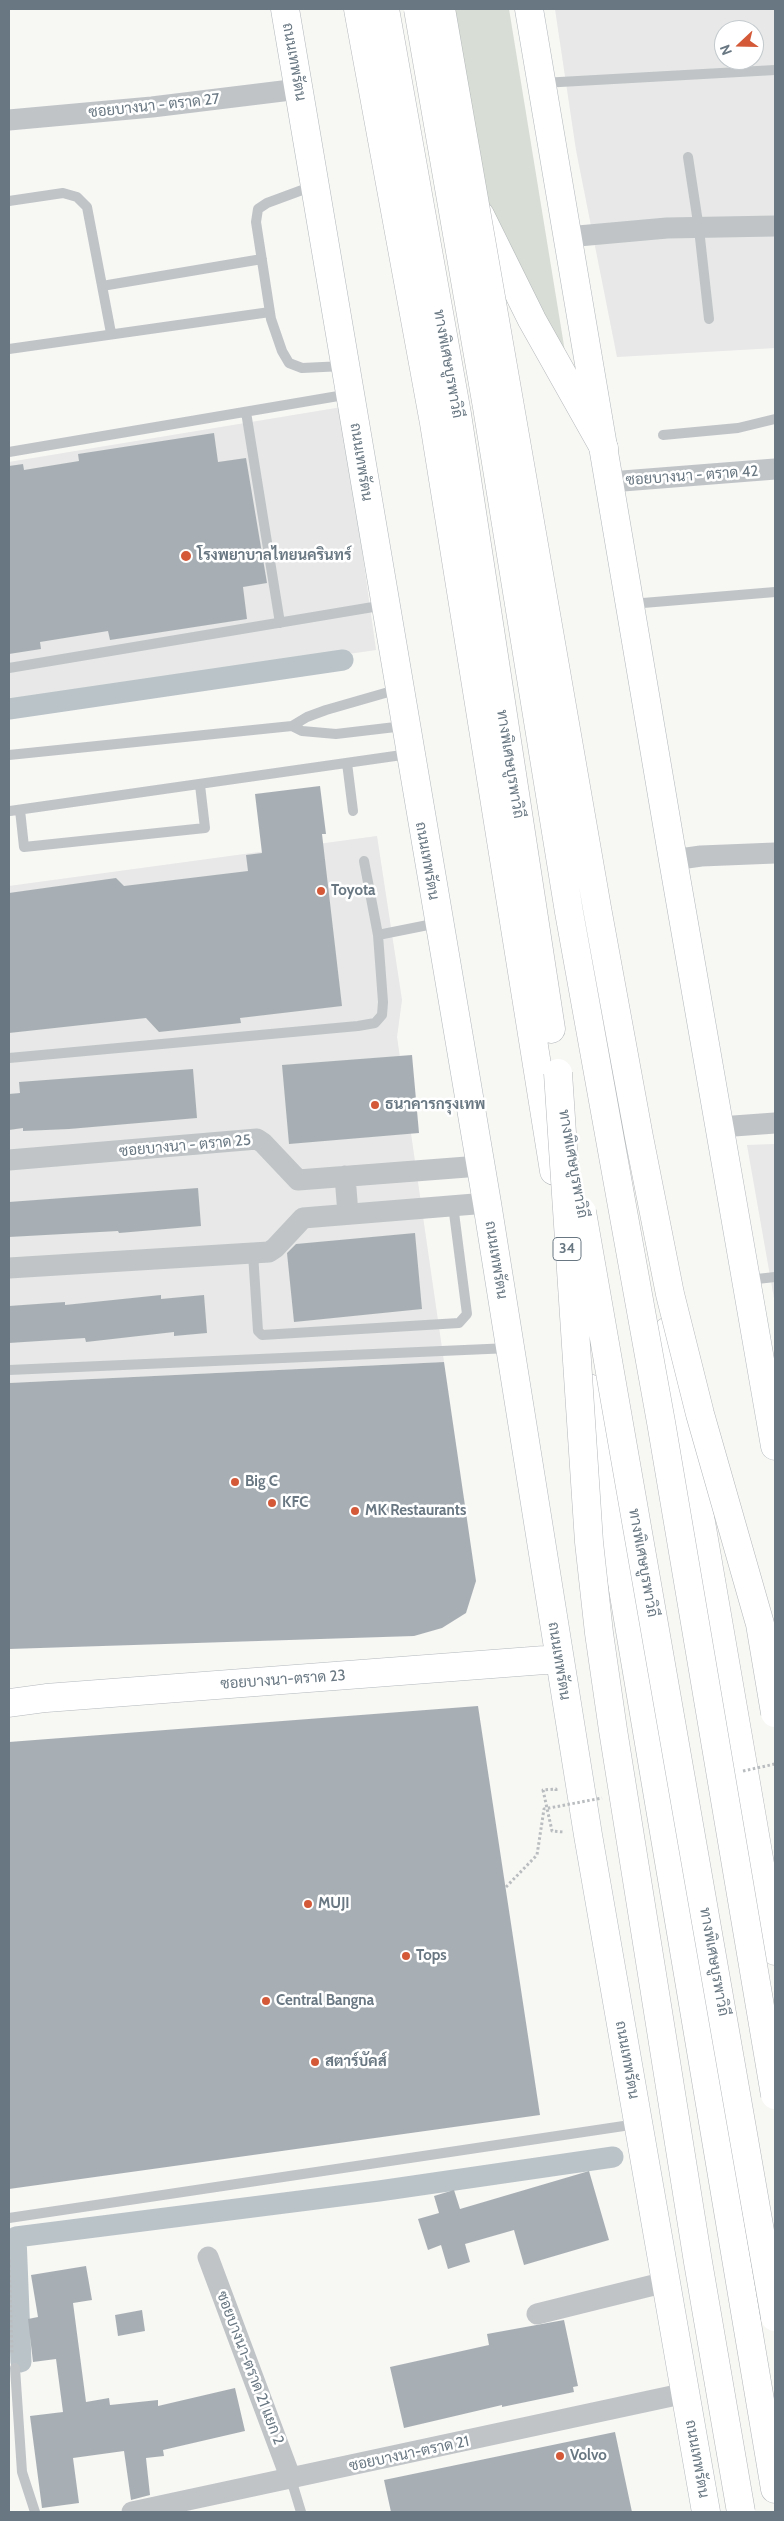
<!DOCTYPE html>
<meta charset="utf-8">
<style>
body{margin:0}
#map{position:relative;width:784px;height:2521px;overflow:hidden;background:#f7f7f4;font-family:Cabin,sans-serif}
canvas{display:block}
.frame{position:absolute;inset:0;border:10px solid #687782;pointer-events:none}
.north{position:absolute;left:714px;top:20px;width:50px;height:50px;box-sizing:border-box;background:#fff;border:1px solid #c3c9cd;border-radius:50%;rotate:249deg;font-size:14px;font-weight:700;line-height:20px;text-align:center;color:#687782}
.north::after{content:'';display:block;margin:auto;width:18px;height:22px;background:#d35938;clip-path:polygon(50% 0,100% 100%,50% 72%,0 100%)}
</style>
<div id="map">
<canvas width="784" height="2521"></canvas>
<div class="frame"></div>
<div class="north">N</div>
</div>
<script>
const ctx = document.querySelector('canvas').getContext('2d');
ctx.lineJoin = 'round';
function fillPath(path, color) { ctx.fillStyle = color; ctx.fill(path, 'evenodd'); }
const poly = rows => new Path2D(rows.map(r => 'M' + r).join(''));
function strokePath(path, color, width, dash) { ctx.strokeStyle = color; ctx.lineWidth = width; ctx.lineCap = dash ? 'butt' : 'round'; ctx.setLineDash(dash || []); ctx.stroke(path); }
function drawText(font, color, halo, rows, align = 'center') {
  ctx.font = font + ' Cabin,Sarabun,sans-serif'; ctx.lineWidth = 5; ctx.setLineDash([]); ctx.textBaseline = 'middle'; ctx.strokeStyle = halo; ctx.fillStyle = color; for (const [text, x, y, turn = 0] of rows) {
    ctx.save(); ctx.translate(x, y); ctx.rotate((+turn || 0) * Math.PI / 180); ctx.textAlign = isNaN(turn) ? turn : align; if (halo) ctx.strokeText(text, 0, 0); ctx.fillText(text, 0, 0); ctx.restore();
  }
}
fillPath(poly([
 [555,9,775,9,775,348,617,357,576,150],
 [724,30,754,30,754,60,724,60],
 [342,407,376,650,9,703,9,462],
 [377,836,402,1000,397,1037,444,1362,9,1383,9,886],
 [775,1144,775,1304,747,1145]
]), '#e7e8e7');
fillPath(poly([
 [453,9,509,9,566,358,487,213]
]), '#d8ddd5');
strokePath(poly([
 [9,709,343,660],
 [21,2362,16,2237,379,2191,613,2157]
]), '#bac3c8', 21);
fillPath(poly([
 [214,433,218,462,246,458,267,583,243,587,247,619,110,640,108,631,40,642,41,649,9,654,9,466,23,464,24,470,79,461,78,454],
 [320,786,326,834,322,834,342,1006,240,1018,241,1023,159,1032,146,1018,9,1033,9,893,116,878,124,886,248,871,246,855,262,853,255,794],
 [412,1055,419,1133,289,1144,282,1065],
 [193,1069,197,1118,69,1129,23,1131,23,1128,9,1130,9,1094,20,1093,19,1082],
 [198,1188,201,1226,119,1233,118,1231,9,1237,9,1202],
 [415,1233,422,1309,294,1322,287,1253,296,1244],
 [161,1295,161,1299,204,1295,207,1333,174,1336,174,1332,86,1342,85,1338,9,1343,9,1306,65,1302,65,1305],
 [444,1362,476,1581,466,1613,442,1628,414,1636,9,1649,9,1383],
 [478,1706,540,2115,9,2189,9,1742],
 [589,2171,609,2240,524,2265,514,2230,465,2244,470,2262,448,2269,441,2245,428,2250,418,2219,439,2213,434,2196,454,2190,460,2209],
 [86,2266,92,2300,73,2303,86,2402,109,2398,110,2405,158,2400,158,2406,235,2388,245,2431,163,2450,164,2456,146,2458,150,2495,131,2500,124,2451,73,2458,79,2503,42,2508,30,2416,63,2412,56,2359,33,2362,28,2319,38,2317,31,2275],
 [142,2310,145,2331,118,2336,115,2315],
 [564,2320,578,2386,573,2387,574,2392,502,2407,502,2405,404,2428,390,2367,489,2345,487,2334],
 [615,2432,632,2512,391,2512,384,2480]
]), '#a8afb4');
const secondary = poly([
 [285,9,487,1203,588,1835,706,2512],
 [529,9,673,860,775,1446],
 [9,1703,46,1698,558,1659]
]);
const highway = poly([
 [358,9,434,423,554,1171],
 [385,9,457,414,551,1029],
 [480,215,532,320,604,448],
 [668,1331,775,1951],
 [589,1388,775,2489]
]);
strokePath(secondary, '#b3b8bb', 29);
strokePath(highway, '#b3b7b9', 29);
strokePath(poly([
 [556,1791,556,1789,543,1790,552,1831,564,1832],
 [9,2260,12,2354]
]), '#babdbf', 3, [2.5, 2.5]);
strokePath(poly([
 [542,83,775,70],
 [688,157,699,229,709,319],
 [313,186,267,203,258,209,256,222,271,319,282,351,289,363,302,368,344,366],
 [9,201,63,193,77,197,87,207,111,333],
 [102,286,262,259],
 [9,349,270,312],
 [246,412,280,623],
 [663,435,738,428,775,419],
 [9,452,350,394],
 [631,604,775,592],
 [9,668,385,605],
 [292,726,302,731,336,734,404,726],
 [9,755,292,726,307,717,326,710,399,689],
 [347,763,353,811],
 [20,810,24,847,205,828,200,785],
 [10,811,409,754],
 [378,935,438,923],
 [9,1058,358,1026,375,1023,382,1015,383,1002,378,935,364,861],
 [253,1253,258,1331,262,1335,459,1323,467,1314,453,1205],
 [748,1280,775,1277],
 [9,1370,510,1348],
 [9,2218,637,2124],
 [15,2368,22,2472,35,2512],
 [291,2479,301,2512]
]), '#c0c4c7', 10);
strokePath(poly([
 [9,120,152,107,299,89],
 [567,237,667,228,775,226],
 [610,482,775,469],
 [673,860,701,856,775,853],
 [720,1127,775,1123],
 [9,1160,257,1139,263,1143,298,1180,480,1166],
 [345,1176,348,1214],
 [9,1268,269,1252,275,1248,303,1218,487,1203],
 [208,2257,291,2479],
 [537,2314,666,2282],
 [132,2512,686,2393]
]), '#c0c4c7', 21);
strokePath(secondary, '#fff', 28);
strokePath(highway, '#fff', 28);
const highwayBridge = poly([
 [418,9,487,407,569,912,661,1422,775,2095],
 [441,9,597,908,639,1137,670,1294,700,1414,760,1624,775,1713],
 [558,1073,589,1542,599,1633,613,1730,698,2262,741,2512],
 [582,1212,775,2317]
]);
strokePath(highwayBridge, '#b3b7b9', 29, []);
strokePath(poly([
 [743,1771,775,1764],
 [506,1887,537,1855,544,1809,602,1798]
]), '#babdbf', 3, [2.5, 2.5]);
strokePath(highwayBridge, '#fff', 28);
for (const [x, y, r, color] of [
 [186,556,6,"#d35938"],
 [321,891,5,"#d35938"],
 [375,1105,5,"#d35938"],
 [235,1482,5,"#d35938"],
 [272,1503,5,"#d35938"],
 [355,1511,5,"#d35938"],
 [308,1904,5,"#d35938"],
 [406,1956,5,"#d35938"],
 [266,2001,5,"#d35938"],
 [315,2062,5,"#d35938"],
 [560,2456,5,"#d35938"]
]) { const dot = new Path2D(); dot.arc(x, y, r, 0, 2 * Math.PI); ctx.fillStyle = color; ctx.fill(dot); strokePath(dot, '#fff', 2); }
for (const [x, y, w] of [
 [567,1249,28]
]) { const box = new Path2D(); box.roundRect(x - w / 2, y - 11.5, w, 23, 4); ctx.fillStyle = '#fff'; ctx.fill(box); strokePath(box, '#687782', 1); }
drawText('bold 14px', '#687782', null, [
 ["34",567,1249]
]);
drawText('15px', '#687782', '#fff', [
 ["ถนนเทพรัตน",294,62,80],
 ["ซอยบางนา - ตราด 27",154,106,-6],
 ["ทางพิเศษบูรพาวิถี",448,364,80],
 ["ถนนเทพรัตน",361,462,81],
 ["ซอยบางนา - ตราด 42",692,476,-4],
 ["ทางพิเศษบูรพาวิถี",510,764,81],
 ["ถนนเทพรัตน",427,861,80],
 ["ซอยบางนา - ตราด 25",185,1146,-5],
 ["ทางพิเศษบูรพาวิถี",573,1164,80],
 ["ถนนเทพรัตน",496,1260,81],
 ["ทางพิเศษบูรพาวิถี",643,1563,80],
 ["ถนนเทพรัตน",559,1661,81],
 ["ซอยบางนา-ตราด 23",283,1680,-4],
 ["ทางพิเศษบูรพาวิถี",714,1962,80],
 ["ถนนเทพรัตน",627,2060,80],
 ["ซอยบางนา-ตราด 21 แยก 2",250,2368,69],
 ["ซอยบางนา-ตราด 21",409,2454,-12],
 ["ถนนเทพรัตน",697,2459,80]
]);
drawText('bold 15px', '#687782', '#fff', [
 ["โรงพยาบาลไทยนครินทร์",197,556],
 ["Toyota",331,891],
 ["ธนาคารกรุงเทพ",385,1105],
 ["Big C",245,1482],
 ["KFC",282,1503],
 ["MK Restaurants",365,1511],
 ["MUJI",318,1904],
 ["Tops",416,1956],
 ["Central Bangna",276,2001],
 ["สตาร์บัคส์",325,2062],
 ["Volvo",570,2456]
], 'left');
</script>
